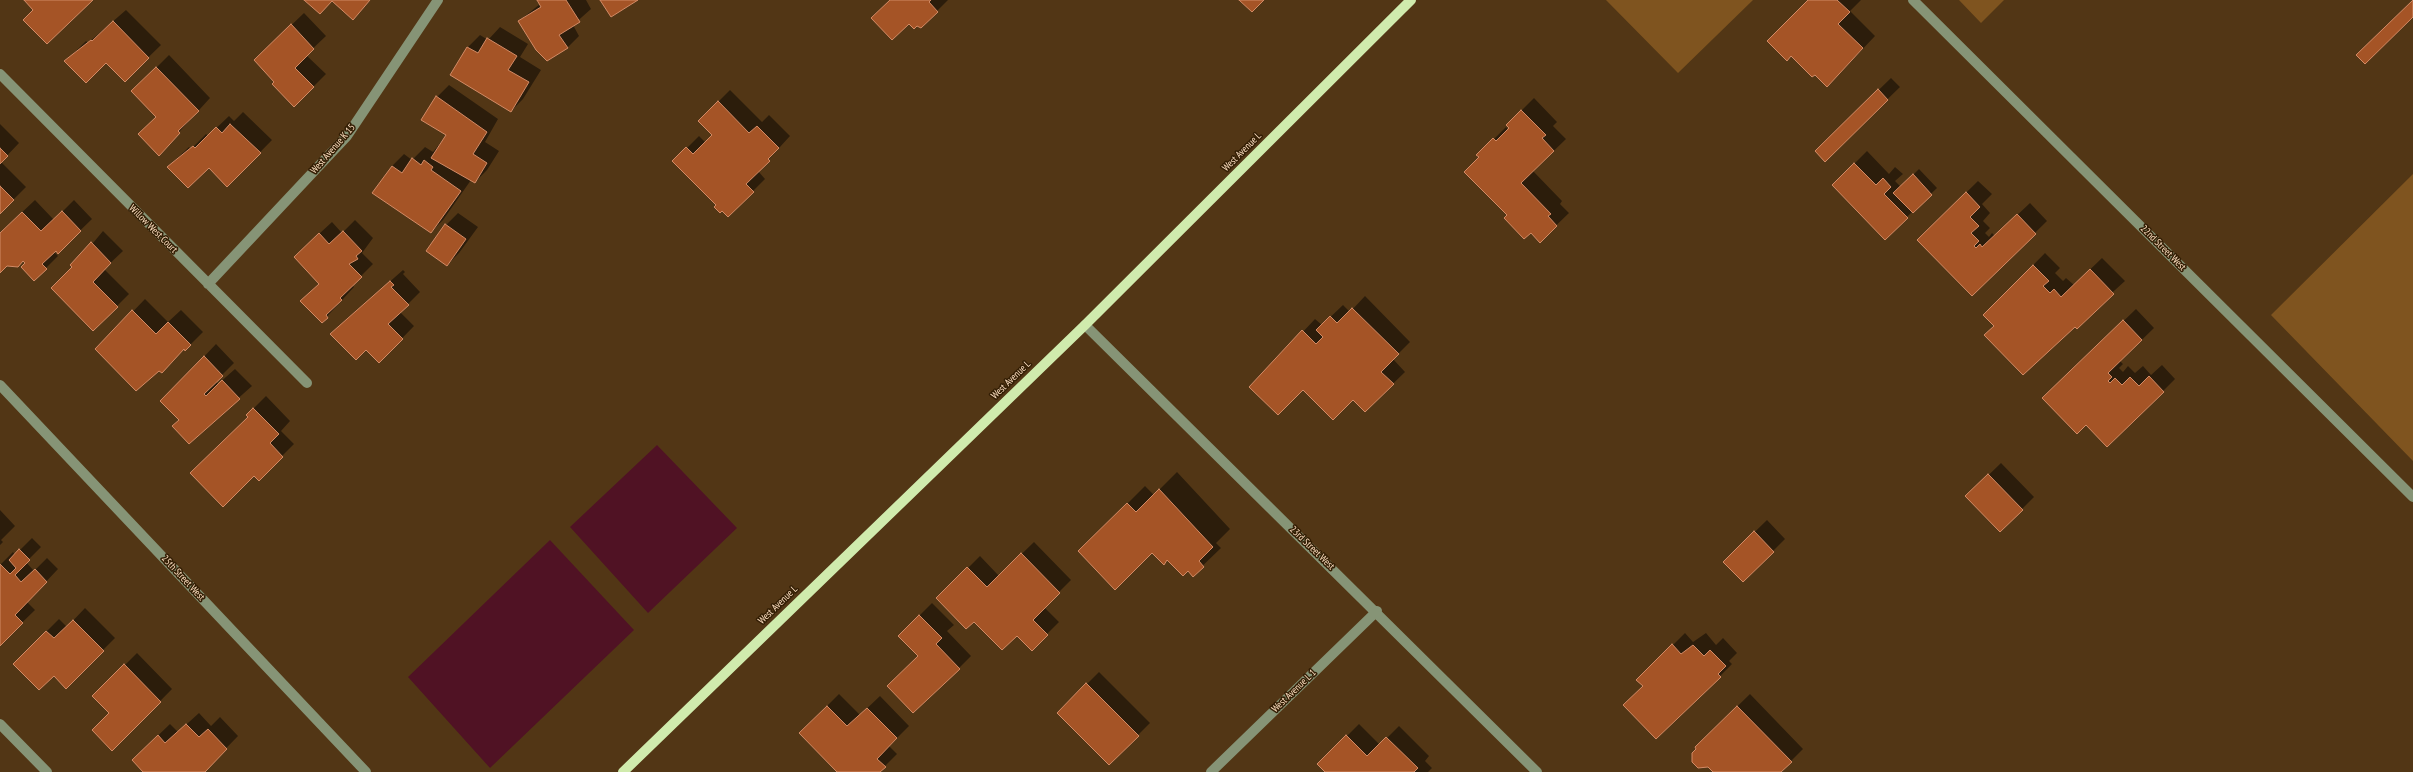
<!DOCTYPE html>
<style>
body{margin:0}
canvas{display:block;background:#523615}
</style>
<canvas width="2413" height="772"></canvas>
<script>
const ctx = document.querySelector('canvas').getContext('2d');
ctx.lineJoin = 'round';
function fillPath(path, color) { ctx.fillStyle = color; ctx.fill(path, 'evenodd'); }
const poly = rows => new Path2D(rows.map(r => 'M' + r).join(''));
function strokePath(path, color, width, dash) { ctx.strokeStyle = color; ctx.lineWidth = width; ctx.lineCap = dash ? 'butt' : 'round'; ctx.setLineDash(dash || []); ctx.stroke(path); }
function drawText(font, color, halo, rows, align = 'center') {
  ctx.font = font + ' "PT Sans Narrow",sans-serif'; ctx.lineWidth = 3; ctx.setLineDash([]); ctx.textBaseline = 'middle'; ctx.strokeStyle = halo; ctx.fillStyle = color; for (const [text, x, y, turn = 0] of rows) {
    ctx.save(); ctx.translate(x, y); ctx.rotate((+turn || 0) * Math.PI / 180); ctx.textAlign = isNaN(turn) ? turn : align; if (halo) ctx.strokeText(text, 0, 0); ctx.fillText(text, 0, 0); ctx.restore();
  }
}
fillPath(poly([
 [1606,0,1753,0,1678,73],
 [1959,0,2004,0,1981,23],
 [2413,174,2413,461,2271,315]
]), '#7f541f');
fillPath(poly([
 [657,445,737,528,648,613,570,527],
 [550,540,634,630,490,768,408,677]
]), '#501224');
fillPath(poly([
 [538,0,586,0,591,9,573,25,579,36,567,48,519,21,540,4],
 [891,0,948,0,921,27],
 [1809,0,1861,0,1850,11,1875,36,1839,74],
 [126,10,161,45,125,80,106,61,66,61,86,41,88,43],
 [304,13,326,36,306,55,326,74,294,106,255,60],
 [500,27,528,44,520,57,541,70,523,99,511,111,468,47,480,35,488,40],
 [169,55,210,98,159,154,158,116,133,91],
 [1891,78,1900,87,1825,160,1816,151],
 [449,85,498,119,485,142,499,151,487,170,475,182,471,180,443,220,431,232,392,166,404,154,412,160,425,147,433,152,447,135,437,97],
 [730,90,762,122,769,115,790,136,758,171,765,179,728,216,674,161,699,136,706,143,714,135,699,121],
 [1534,98,1557,122,1553,126,1566,139,1533,171,1562,201,1560,204,1569,213,1540,241,1531,231,1508,215,1480,157,1490,143,1506,127,1508,130,1510,128,1507,125],
 [243,112,272,140,227,186,209,167,168,167,189,147,191,149,206,134,208,136,229,116,234,121],
 [0,124,19,143,1,162,26,187,0,213],
 [1867,151,1889,174,1895,167,1903,174,1895,181,1901,187,1919,169,1937,188,1885,238,1833,185],
 [1978,181,1992,194,1982,204,1990,213,1983,221,1990,228,1985,233,1989,237,1992,233,1995,236,2030,203,2047,221,1972,295,1918,240],
 [35,200,54,220,74,200,92,219,58,252,56,250,54,252,58,256,34,280,24,260,6,265,0,271,0,233],
 [458,213,478,227,459,253,447,265,446,225],
 [355,220,373,238,362,253,373,264,352,285,354,287,322,322,320,283,307,245,332,222,342,233],
 [103,231,123,251,104,269,129,294,93,330,73,267],
 [2045,253,2060,268,2055,273,2063,281,2066,278,2074,285,2102,258,2125,281,2075,326,1995,326,1984,315],
 [403,270,405,272,403,274,420,292,400,312,414,326,379,362,344,322],
 [1365,296,1410,342,1393,359,1405,372,1365,411,1353,398,1303,389,1251,387,1315,319,1322,325,1343,305,1350,312],
 [145,299,168,322,181,310,203,332,185,350,184,348,159,369,97,349],
 [2136,309,2154,328,2120,361,2123,364,2119,368,2123,372,2128,366,2135,373,2143,366,2151,375,2162,365,2175,379,2163,391,2056,386],
 [216,344,234,363,216,381,218,384,235,369,252,386,189,442,180,420,162,401],
 [266,396,290,421,281,431,294,444,259,479,247,415],
 [2001,463,2034,497,2000,531,1967,496],
 [1177,472,1230,529,1216,543,1221,548,1193,575,1188,570,1152,552,1097,534,1145,486,1154,495],
 [0,510,15,526,1,540,3,542,0,545],
 [1767,520,1785,539,1743,581,1724,562],
 [32,538,41,547,26,562,34,571,47,558,58,569,27,602,35,610,0,644,0,565,13,552,15,555],
 [1034,542,1071,580,1044,607,1059,622,1032,649,1017,634,974,621,938,598,980,556,999,576],
 [932,603,954,625,947,631,971,656,959,668,919,656,899,636],
 [85,608,115,638,66,687,54,675,14,664,59,619,67,627],
 [1685,633,1693,642,1706,633,1716,645,1723,638,1737,653,1729,661,1732,664,1720,676,1644,686,1638,680],
 [137,653,172,689,112,750,110,713,94,696],
 [1099,672,1150,723,1109,764,1058,713],
 [839,694,860,715,880,696,909,726,889,746,897,754,879,772,838,772,800,733],
 [1750,694,1803,749,1780,772,1714,772,1708,735],
 [199,713,211,726,220,717,238,736,203,772,145,772,145,748,170,724,178,732],
 [1359,724,1380,745,1399,726,1429,756,1425,761,1432,768,1428,772,1326,772,1319,764]
]), '#0007');
const building = poly([
 [24,0,93,0,47,44,23,20,33,10,24,0],
 [304,0,370,0,353,20,332,1,320,14,304,0],
 [537,0,566,0,580,22,559,35,568,48,547,61,536,50,518,21,541,7,537,0],
 [600,0,638,0,611,17,600,0],
 [890,0,931,0,929,2,938,12,921,28,917,26,914,29,909,24,892,40,871,18,890,0],
 [1239,0,1264,0,1252,12,1239,0],
 [1808,0,1837,0,1850,12,1838,24,1863,48,1827,87,1815,75,1812,77,1791,56,1787,61,1767,41,1808,0],
 [2413,0,2413,17,2365,64,2356,55,2413,0],
 [113,21,149,58,125,82,106,63,86,83,64,61,91,40,92,41,113,21],
 [291,24,314,49,295,68,314,87,294,107,272,84,274,82,254,60,291,24],
 [487,38,517,56,508,70,529,82,511,112,450,75,467,47,478,53,487,38],
 [156,67,199,111,178,131,180,133,159,156,138,134,156,117,131,91,156,67],
 [1878,89,1888,100,1825,162,1815,151,1878,89],
 [436,96,487,132,473,154,487,163,475,183,431,158,446,135,421,120,436,96],
 [718,101,749,133,757,126,779,148,768,159,770,161,746,184,754,192,728,217,722,211,720,213,714,207,716,205,672,161,686,147,693,154,712,135,698,121,718,101],
 [1521,110,1546,135,1542,138,1554,151,1521,183,1551,214,1548,216,1557,226,1540,243,1531,233,1524,239,1504,218,1507,215,1464,172,1479,157,1476,155,1493,138,1496,141,1509,128,1506,125,1521,110],
 [230,124,261,153,227,187,209,168,188,188,167,167,193,146,195,148,216,127,222,133,230,124],
 [0,148,8,156,0,164,0,148],
 [412,158,421,165,424,160,433,167,431,170,461,191,431,233,372,193,392,166,402,173,412,158],
 [1854,163,1876,185,1883,178,1891,187,1884,194,1908,218,1885,240,1832,185,1854,163],
 [1913,174,1932,195,1913,213,1893,193,1913,174],
 [0,186,14,200,0,214,0,186],
 [1966,192,1980,207,1970,217,1979,226,1971,233,1979,241,1974,246,1976,248,1980,244,1982,247,2017,214,2036,234,1972,296,1917,240,1966,192],
 [62,211,81,231,58,254,56,251,42,264,47,269,34,281,21,267,25,263,23,261,18,267,7,266,0,273,0,233,22,212,41,231,62,211],
 [445,224,466,239,447,266,426,251,445,224],
 [343,231,362,251,356,256,358,259,349,264,362,277,340,298,342,300,326,315,328,318,322,323,300,301,319,284,294,257,319,233,329,244,343,231],
 [91,242,111,263,93,282,118,307,93,331,51,288,72,267,70,265,91,242],
 [2033,265,2049,281,2043,286,2050,293,2054,289,2061,297,2090,269,2114,294,2077,329,2075,327,2023,375,1984,335,1994,326,1983,315,2033,265],
 [390,281,394,285,391,287,409,305,388,324,403,339,379,363,366,350,356,360,330,334,390,281],
 [1352,308,1399,354,1381,372,1394,384,1365,412,1353,400,1333,420,1303,390,1278,415,1249,387,1302,330,1316,344,1323,337,1316,330,1330,316,1337,323,1352,308],
 [132,310,156,334,168,322,191,345,185,351,184,349,162,373,159,371,136,391,95,349,132,310],
 [2123,320,2142,340,2108,373,2112,377,2108,381,2110,383,2115,378,2122,385,2130,377,2139,386,2149,376,2164,392,2107,447,2086,425,2077,434,2042,398,2123,320],
 [204,356,223,376,204,394,206,396,222,380,240,399,189,444,172,426,179,420,160,401,204,356],
 [253,408,279,434,270,443,283,457,259,481,254,476,223,507,190,473,248,417,246,415,253,408],
 [1988,474,2023,510,2000,532,1965,496,1988,474],
 [1159,489,1213,547,1199,561,1204,567,1193,577,1188,571,1183,576,1167,560,1164,565,1152,553,1115,590,1078,551,1127,503,1136,512,1159,489],
 [1754,531,1774,552,1743,582,1723,562,1754,531],
 [19,549,30,560,15,575,21,582,35,569,47,582,15,615,23,623,0,646,0,564,10,574,16,568,9,560,19,549],
 [1021,553,1060,593,1033,620,1048,635,1032,651,1017,636,1002,650,974,622,966,629,936,598,967,567,987,587,1021,553],
 [919,615,942,638,936,644,960,669,913,713,887,686,918,656,898,636,919,615],
 [73,620,104,651,66,689,54,676,39,690,13,664,46,631,54,638,73,620],
 [1672,644,1681,654,1693,645,1704,656,1710,650,1726,666,1718,674,1721,677,1656,739,1623,705,1643,686,1636,680,1672,644],
 [124,664,161,702,112,751,92,730,109,713,92,696,124,664],
 [1086,683,1139,736,1109,765,1057,713,1086,683],
 [827,706,847,726,867,708,897,738,877,759,886,767,880,772,837,772,799,733,827,706],
 [1737,706,1792,762,1781,772,1713,772,1708,767,1698,768,1692,762,1692,753,1696,749,1695,747,1737,706],
 [186,724,199,737,208,729,227,749,205,772,143,772,132,760,158,735,165,743,186,724],
 [1346,735,1367,756,1386,737,1418,768,1414,772,1325,772,1317,764,1346,735]
]);
fillPath(building, '#a55426');
strokePath(building, '#d28a65', 1);
strokePath(poly([
 [1913,0,2413,497],
 [0,74,307,383],
 [208,284,347,136,438,0],
 [1085,325,1537,772],
 [0,385,366,772],
 [0,724,47,772],
 [1211,772,1377,611]
]), '#869476', 10);
strokePath(poly([
 [623,772,1085,325,1411,0]
]), '#d0ebad', 10);
drawText('10px', '#ffe1c3', '#331e04', [
 ["West Avenue K 15",333,149,-49],
 ["West Avenue L",1242,152,-45],
 ["Willow West Court",153,229,45],
 ["22nd Street West",2163,248,45],
 ["West Avenue L",1011,380,-44],
 ["23rd Street West",1312,548,44],
 ["25th Street West",183,578,47],
 ["West Avenue L",778,605,-44],
 ["West Avenue L 1",1294,691,-44]
]);
</script>
